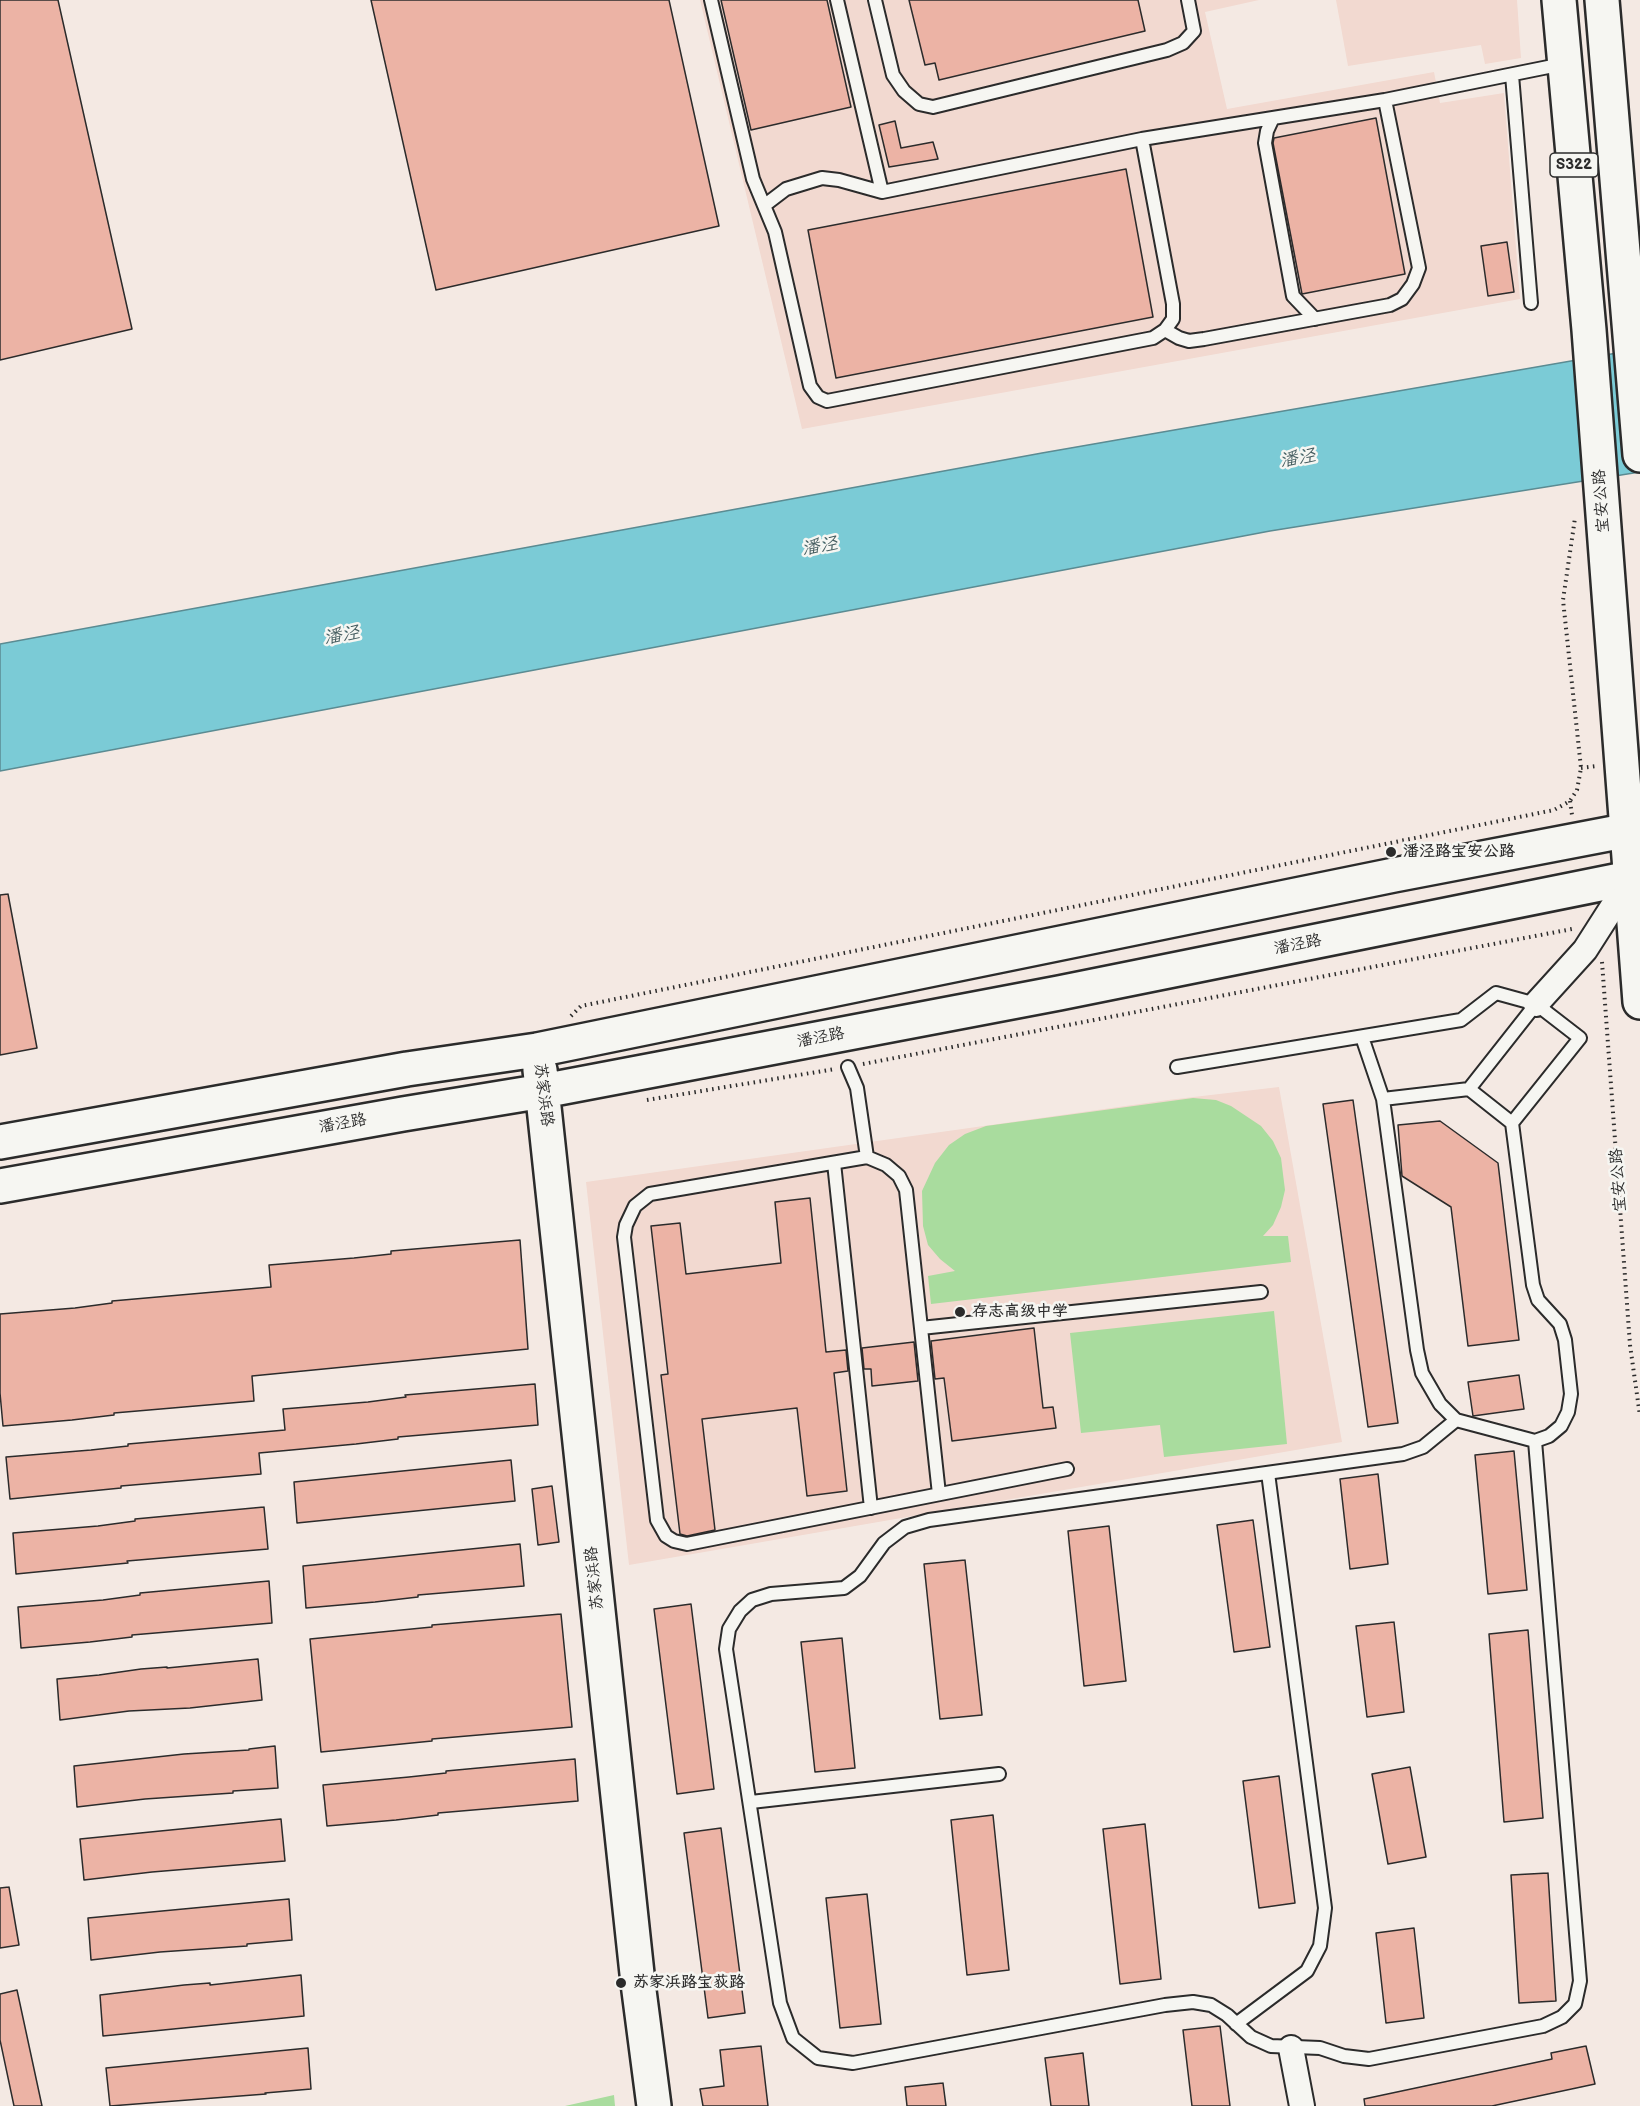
<!DOCTYPE html>
<meta charset="utf-8">
<style>
body{margin:0}
canvas{display:block;background:#f4e9e3}
</style>
<canvas width="1640" height="2106"></canvas>
<script>
const ctx = document.querySelector('canvas').getContext('2d');
ctx.lineJoin = 'round';
function fillPath(path, color) { ctx.fillStyle = color; ctx.fill(path, 'evenodd'); }
const poly = rows => new Path2D(rows.map(r => 'M' + r).join(''));
function strokePath(path, color, width, dash) { ctx.strokeStyle = color; ctx.lineWidth = width; ctx.lineCap = dash ? 'butt' : 'round'; ctx.setLineDash(dash || []); ctx.stroke(path); }
function drawText(font, color, halo, rows, align = 'center') {
  ctx.font = font + ' "Balsamiq Sans","LXGW WenKai TC",sans-serif'; ctx.lineWidth = 5; ctx.setLineDash([]); ctx.textBaseline = 'middle'; ctx.strokeStyle = halo; ctx.fillStyle = color; for (const [text, x, y, turn = 0] of rows) {
    ctx.save(); ctx.translate(x, y); ctx.rotate((+turn || 0) * Math.PI / 180); ctx.textAlign = isNaN(turn) ? turn : align; if (halo) ctx.strokeText(text, 0, 0); ctx.fillText(text, 0, 0); ctx.restore();
  }
}
fillPath(poly([
 [700,0,1259,0,1205,12,1227,109,1434,72,1440,103,1504,93,1520,299,802,429],
 [1336,0,1517,0,1521,58,1485,64,1481,45,1348,66],
 [1279,1087,1342,1442,629,1565,586,1182,1168,1100]
]), '#f2d9d0');
fillPath(poly([
 [1193,1098,1216,1100,1231,1106,1261,1126,1273,1141,1281,1158,1285,1190,1281,1207,1273,1225,1263,1236,1288,1236,1291,1262,931,1304,928,1276,955,1271,940,1259,928,1245,923,1226,922,1191,935,1163,949,1145,965,1134,986,1126],
 [1274,1311,1287,1444,1164,1457,1160,1425,1081,1433,1070,1333],
 [614,2095,615,2106,565,2106]
]), '#a9dc9e');
const water = poly([
 [1640,349,1640,472,1270,531,0,771,0,644,1042,453,1640,349]
]);
fillPath(water, '#7bcbd6');
strokePath(water, '#5b8b92', 1.5);
const building = poly([
 [0,0,58,0,132,329,0,360,0,0],
 [371,0,669,0,719,226,436,290,371,0],
 [721,0,827,0,851,107,751,130,721,0],
 [909,0,1138,0,1145,31,939,80,935,63,925,65,909,0],
 [1376,118,1405,274,1302,294,1273,143,1274,138,1376,118],
 [895,121,901,148,933,142,938,159,889,167,879,125,895,121],
 [1126,169,1153,317,836,378,808,230,1126,169],
 [1507,242,1514,292,1488,296,1481,246,1507,242],
 [8,894,37,1048,0,1055,0,895,8,894],
 [1353,1100,1398,1423,1368,1427,1323,1104,1353,1100],
 [1440,1121,1498,1163,1519,1340,1468,1346,1451,1207,1402,1176,1398,1125,1440,1121],
 [810,1198,826,1352,846,1350,848,1371,834,1373,847,1491,807,1496,797,1408,702,1419,715,1530,687,1536,680,1534,661,1375,668,1374,651,1226,680,1223,686,1274,781,1263,775,1202,810,1198],
 [520,1240,528,1349,252,1376,254,1401,114,1413,114,1415,72,1420,3,1426,0,1393,0,1314,75,1308,112,1303,112,1301,271,1287,269,1265,354,1258,391,1254,391,1251,520,1240],
 [1034,1328,1043,1408,1053,1407,1056,1428,952,1441,944,1378,935,1379,931,1341,1034,1328],
 [914,1342,918,1381,872,1386,871,1369,864,1369,862,1348,914,1342],
 [1519,1375,1524,1409,1473,1416,1468,1382,1519,1375],
 [535,1384,538,1425,398,1437,398,1439,356,1444,259,1453,261,1474,121,1486,121,1488,10,1499,6,1457,91,1450,128,1446,128,1444,285,1430,283,1409,368,1402,406,1397,405,1395,535,1384],
 [1514,1451,1527,1590,1488,1594,1475,1455,1514,1451],
 [511,1460,515,1501,297,1523,294,1482,511,1460],
 [1378,1474,1388,1564,1350,1569,1340,1479,1378,1474],
 [552,1486,559,1542,538,1545,532,1489,552,1486],
 [264,1507,268,1549,127,1561,128,1563,16,1574,13,1533,98,1526,135,1521,135,1519,264,1507],
 [1253,1520,1270,1647,1234,1652,1217,1525,1253,1520],
 [1109,1526,1126,1681,1084,1686,1068,1531,1109,1526],
 [520,1544,524,1586,418,1595,418,1597,375,1602,306,1608,303,1566,520,1544],
 [965,1560,982,1715,940,1719,924,1564,965,1560],
 [269,1581,272,1623,132,1635,132,1637,90,1642,21,1648,18,1607,103,1600,140,1595,140,1593,269,1581],
 [691,1604,714,1789,677,1794,654,1609,691,1604],
 [561,1614,572,1727,432,1739,432,1741,321,1752,310,1639,432,1627,432,1625,561,1614],
 [1394,1622,1404,1712,1367,1717,1356,1626,1394,1622],
 [1528,1630,1543,1818,1504,1822,1489,1634,1528,1630],
 [842,1638,855,1768,815,1772,801,1642,842,1638],
 [258,1659,262,1700,190,1708,129,1711,60,1720,57,1679,99,1675,141,1669,167,1667,167,1668,258,1659],
 [275,1746,278,1788,233,1791,233,1793,145,1799,77,1807,74,1766,184,1754,249,1750,249,1749,275,1746],
 [575,1759,578,1801,438,1813,438,1815,396,1820,327,1826,323,1785,409,1777,446,1773,446,1771,575,1759],
 [1410,1767,1426,1857,1388,1864,1372,1774,1410,1767],
 [1279,1776,1295,1903,1259,1908,1243,1781,1279,1776],
 [993,1815,1009,1970,967,1975,951,1820,993,1815],
 [281,1819,285,1861,152,1872,84,1880,80,1839,281,1819],
 [1145,1824,1161,1979,1120,1984,1103,1829,1145,1824],
 [721,1828,745,2013,708,2018,684,1833,721,1828],
 [1548,1873,1556,2001,1519,2003,1511,1875,1548,1873],
 [9,1887,19,1945,0,1948,0,1888,9,1887],
 [867,1894,881,2024,840,2028,826,1898,867,1894],
 [289,1899,292,1940,247,1944,247,1946,160,1952,91,1960,88,1918,289,1899],
 [1414,1928,1424,2018,1386,2023,1376,1933,1414,1928],
 [301,1975,304,2016,103,2036,100,1995,184,1985,210,1983,210,1985,301,1975],
 [17,1990,42,2106,14,2106,0,2040,0,1994,17,1990],
 [1220,2026,1230,2106,1192,2106,1183,2030,1220,2026],
 [761,2046,768,2106,703,2106,700,2089,724,2086,720,2050,761,2046],
 [1586,2046,1595,2084,1492,2106,1365,2106,1364,2099,1552,2059,1551,2053,1586,2046],
 [308,2048,311,2089,265,2093,266,2094,110,2106,106,2068,308,2048],
 [1083,2053,1089,2106,1051,2106,1045,2058,1083,2053],
 [943,2083,946,2106,907,2106,905,2087,943,2083]
]);
fillPath(building, '#ecb3a5');
strokePath(building, '#2b2b2b', 1.5);
const lane = poly([
 [711,0,753,179,775,232,810,386,818,397,827,401,1153,338,1165,330,1173,319,1173,304,1142,139],
 [837,0,882,192,1142,139,1385,100,1563,64],
 [875,0,893,75,904,91,919,104,933,107,1167,50,1183,43,1194,31,1188,0],
 [1512,75,1531,303],
 [1273,118,1267,131,1265,143,1293,296,1315,319],
 [765,205,786,189,822,178,839,180,882,192],
 [1165,330,1179,338,1189,341,1204,339,1390,305,1402,299,1413,284,1419,268,1385,100],
 [1362,1037,1383,1099,1417,1350,1422,1373,1440,1404,1456,1420,1535,1441,1549,1436,1561,1426,1568,1412,1571,1394,1565,1340,1560,1324,1538,1300,1533,1285,1512,1123],
 [848,1067,857,1088,867,1157],
 [1177,1067,1461,1020,1496,993,1536,1004],
 [1383,1099,1469,1089,1536,1004,1580,1038,1512,1123,1469,1089],
 [834,1163,871,1508],
 [921,1328,1261,1292],
 [1456,1420,1423,1447,1403,1454,929,1520,905,1527,884,1543,860,1576,844,1588,771,1594,752,1600,740,1611,729,1629,726,1649,780,2003,793,2038,818,2058,853,2063,1165,2005,1193,2002,1211,2005,1227,2015,1251,2037,1271,2046,1320,2048,1344,2056,1369,2059,1543,2026,1562,2017,1575,2004,1580,1981,1535,1441],
 [939,1494,906,1190,899,1176,886,1165,867,1157,650,1194,635,1206,626,1225,624,1237,657,1520,666,1536,674,1541,687,1544,1067,1469],
 [751,1802,999,1774],
 [1236,2024,1307,1971,1320,1946,1325,1908,1268,1473]
]);
const street = poly([
 [1536,1004,1585,950,1631,878],
 [1291,2048,1302,2106]
]);
const secondary = poly([
 [540,1070,638,1983,654,2106],
 [0,1142,407,1069,537,1050,1394,875,1640,828],
 [0,1186,403,1114,543,1091,1059,993,1640,876]
]);
const primary = poly([
 [1559,0,1589,330,1640,1002],
 [1602,0,1640,455]
]);
strokePath(lane, '#2b2b2b', 16);
strokePath(street, '#2b2b2b', 28);
strokePath(secondary, '#2b2b2b', 38);
strokePath(primary, '#2b2b2b', 38);
strokePath(poly([
 [1581,768,1597,766],
 [1570,801,1572,815],
 [1602,962,1630,1345,1640,1416],
 [571,1016,581,1006,1554,810,1570,801,1577,790,1581,768,1563,600,1575,518],
 [863,1064,1572,929],
 [647,1100,835,1069]
]), '#2b2b2b', 4, [1.5, 4.5]);
strokePath(lane, '#f6f6f2', 12);
strokePath(street, '#f6f6f2', 24);
strokePath(secondary, '#f6f6f2', 33);
strokePath(primary, '#f6f6f2', 33);
for (const [x, y, r, color] of [
 [1391,852,6,"#2b2b2b"],
 [960,1312,6,"#2b2b2b"],
 [621,1983,6,"#2b2b2b"]
]) { const dot = new Path2D(); dot.arc(x, y, r, 0, 2 * Math.PI); ctx.fillStyle = color; ctx.fill(dot); strokePath(dot, '#f6f6f2', 2); }
for (const [x, y, w] of [
 [1574,165,48]
]) { const box = new Path2D(); box.roundRect(x - w / 2, y - 12, w, 24, 4.5); ctx.fillStyle = '#f6f6f2'; ctx.fill(box); strokePath(box, '#2b2b2b', 1.5); }
drawText('bold 15px', '#2b2b2b', null, [
 ["S322",1574,165]
]);
drawText('16px', '#2b2b2b', '#f6f6f2', [
 ["宝安公路",1602,501,-94],
 ["潘泾路",1298,945,-11],
 ["潘泾路",821,1038,-11],
 ["苏家浜路",543,1095,83],
 ["潘泾路",343,1124,-10],
 ["宝安公路",1619,1180,-94],
 ["苏家浜路",595,1578,-96]
]);
drawText('bold 16px', '#2b2b2b', '#f6f6f2', [
 ["潘泾路宝安公路",1403,852],
 ["存志高级中学",972,1312],
 ["苏家浜路宝荻路",633,1983]
], 'left');
drawText('italic 18px', '#435b5e', '#f6f6f2', [
 ["潘泾",1298,459,-10],
 ["潘泾",820,547,-10],
 ["潘泾",342,636,-10]
]);
</script>
